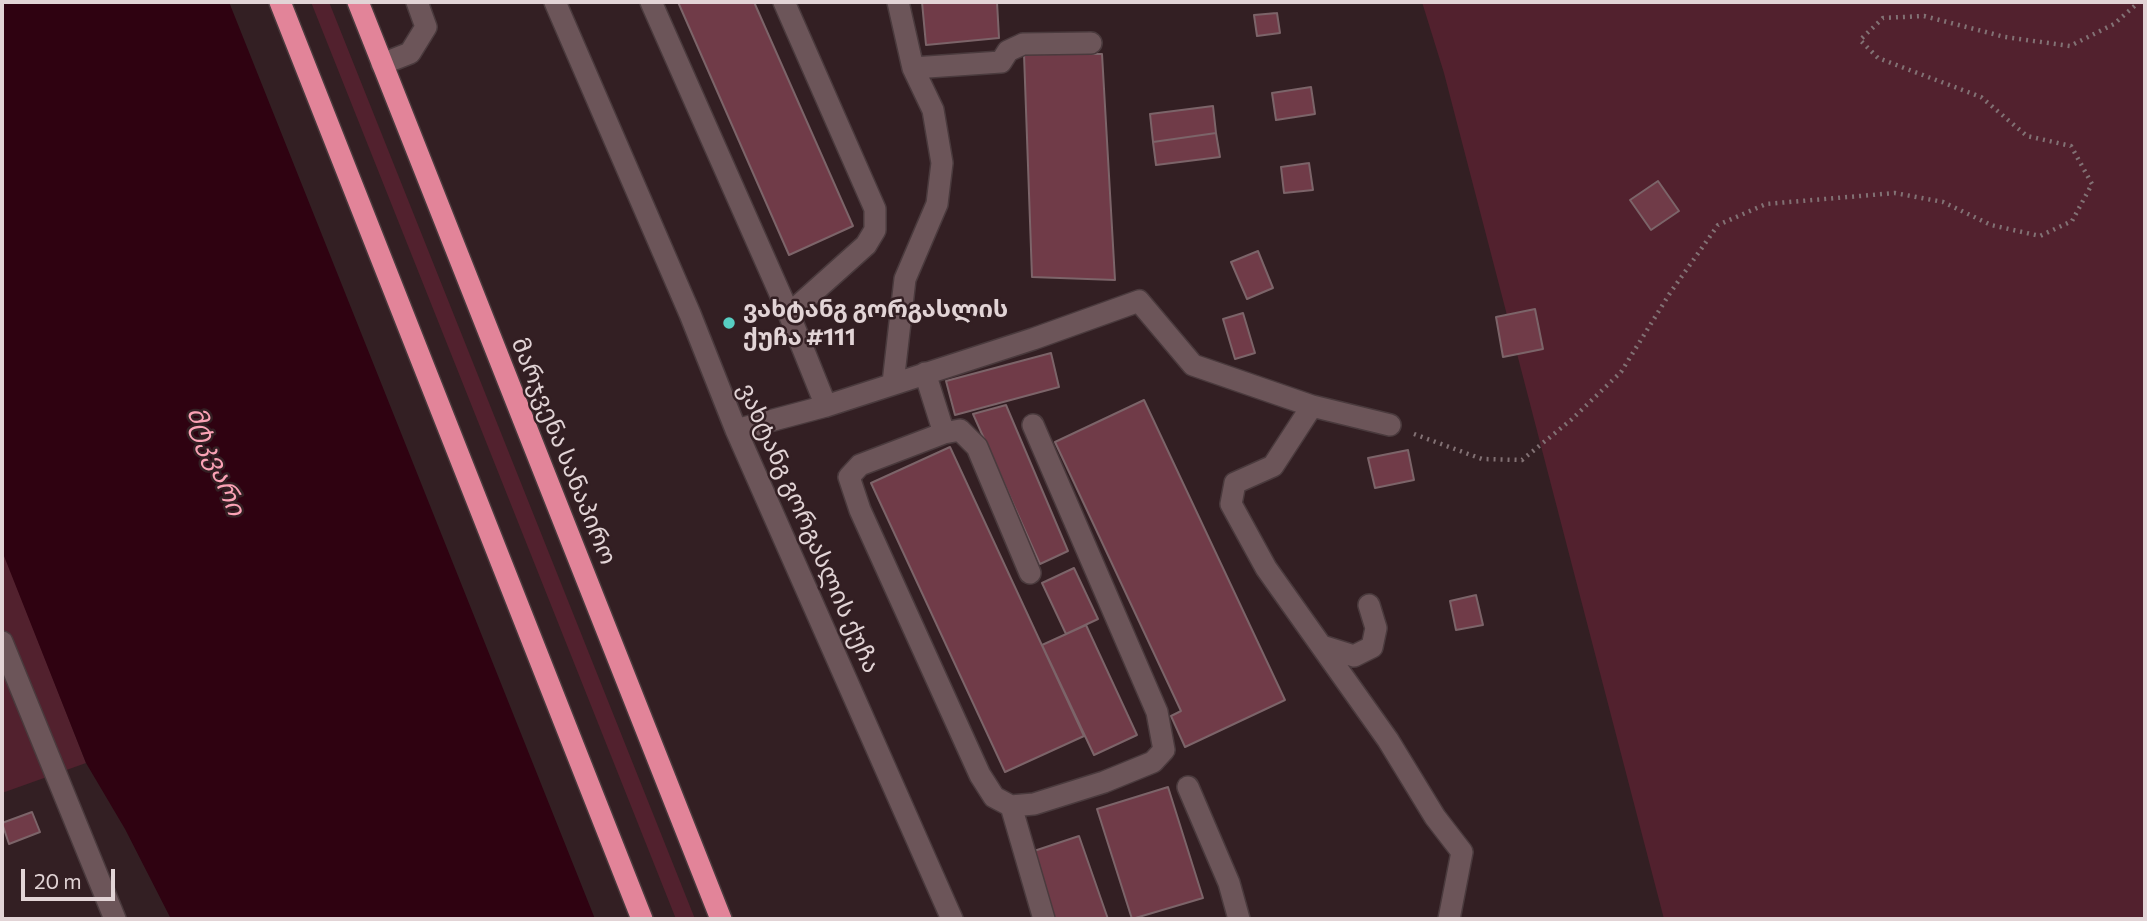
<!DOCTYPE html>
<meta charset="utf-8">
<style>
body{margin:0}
#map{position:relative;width:2147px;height:921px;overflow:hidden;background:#331f23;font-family:Commissioner,sans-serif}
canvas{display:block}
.frame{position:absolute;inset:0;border:4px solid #e2d4d6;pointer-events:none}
.scale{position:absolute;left:21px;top:869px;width:94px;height:32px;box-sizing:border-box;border:4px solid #e2d4d6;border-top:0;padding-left:9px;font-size:21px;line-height:24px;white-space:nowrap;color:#e2d4d6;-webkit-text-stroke:5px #331f23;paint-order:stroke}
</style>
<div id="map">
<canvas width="2147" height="921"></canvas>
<div class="frame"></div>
<div class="scale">20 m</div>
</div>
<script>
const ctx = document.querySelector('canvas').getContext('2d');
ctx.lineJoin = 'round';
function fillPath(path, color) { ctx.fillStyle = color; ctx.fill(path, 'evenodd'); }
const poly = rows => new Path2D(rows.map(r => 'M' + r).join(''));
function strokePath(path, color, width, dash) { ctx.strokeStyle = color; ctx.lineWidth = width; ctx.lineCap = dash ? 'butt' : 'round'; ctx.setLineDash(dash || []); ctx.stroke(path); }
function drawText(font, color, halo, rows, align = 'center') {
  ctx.font = font + ' Commissioner,"Noto Sans Georgian",sans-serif'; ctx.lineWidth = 5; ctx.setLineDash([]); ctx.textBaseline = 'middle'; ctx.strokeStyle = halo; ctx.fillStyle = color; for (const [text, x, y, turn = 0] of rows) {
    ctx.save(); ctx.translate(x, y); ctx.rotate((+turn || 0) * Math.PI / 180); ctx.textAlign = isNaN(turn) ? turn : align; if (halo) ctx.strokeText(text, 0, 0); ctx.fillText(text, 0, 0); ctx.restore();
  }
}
fillPath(poly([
 [311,2,329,2,695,919,676,919],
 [1422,2,2145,2,2145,919,1664,919,1444,73],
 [2,549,86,763,2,793]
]), '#52212e');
fillPath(poly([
 [2,2,229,2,595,919,171,919,125,829,86,763,2,551]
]), '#2f0211');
const building = poly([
 [678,2,754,2,853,226,789,255,678,2],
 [922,2,997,2,999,38,926,45,922,2],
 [1277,13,1280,33,1257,36,1254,15,1277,13],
 [1024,54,1102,54,1115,280,1032,277,1024,54],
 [1311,87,1315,114,1276,120,1272,93,1311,87],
 [1213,106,1216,133,1153,142,1150,114,1213,106],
 [1216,133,1220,157,1156,165,1153,142,1216,133],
 [1309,163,1313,190,1284,193,1281,167,1309,163],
 [1658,181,1679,211,1651,230,1630,200,1658,181],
 [1258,251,1273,288,1247,299,1231,262,1258,251],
 [1535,309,1543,349,1503,357,1496,317,1535,309],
 [1243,313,1255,353,1235,359,1223,319,1243,313],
 [1051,353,1059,387,955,415,946,381,1051,353],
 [1144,400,1285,700,1185,747,1171,716,1181,711,1055,442,1144,400],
 [1006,405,1068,551,1040,564,973,414,1006,405],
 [950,447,1084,736,1005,772,871,483,950,447],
 [1408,450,1414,480,1375,488,1368,458,1408,450],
 [1074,568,1098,619,1066,634,1042,583,1074,568],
 [1476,595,1483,625,1456,630,1450,601,1476,595],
 [1086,625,1137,735,1094,755,1042,645,1086,625],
 [1168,787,1203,898,1132,919,1097,809,1168,787],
 [32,812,40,832,9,844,2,823,32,812],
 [1079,836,1108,919,1055,919,1031,852,1079,836]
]);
fillPath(building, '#703b48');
strokePath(building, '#7c6469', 2);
const minor = poly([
 [555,2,690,314,736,430,952,919],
 [651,2,789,314,826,406],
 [784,2,875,209,875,230,866,245,789,314],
 [382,64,410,53,426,27,417,2],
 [913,68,1001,62,1008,51,1023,44,1091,43],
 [925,373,944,433,860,465,849,477,860,510,980,775,994,797,1011,806,1034,804,1104,782,1153,762,1164,750,1157,712,1033,425],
 [893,383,905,279,937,204,942,163,933,110,913,68,898,2],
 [1312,406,1273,466,1235,483,1231,504,1266,568,1388,740,1435,817,1462,852,1449,919],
 [736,430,826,406,1033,339,1139,301,1193,365,1312,406,1390,425],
 [944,433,960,430,977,447,1030,573],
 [2,642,115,919],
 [1322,646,1354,656,1372,647,1376,628,1369,605],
 [1188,787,1229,883,1239,919],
 [1011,806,1044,919]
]);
const highway = poly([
 [280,2,642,919],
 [358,2,721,919]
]);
strokePath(minor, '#4a3a3d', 24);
strokePath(highway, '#4a3a3d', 24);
strokePath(poly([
 [1414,434,1482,459,1522,460,1571,420,1621,372,1670,293,1718,225,1766,204,1895,193,1943,202,1991,225,2040,236,2072,221,2092,184,2071,146,2027,136,1981,97,1878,58,1860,40,1883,18,1924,16,2005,37,2070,46,2114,24,2139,2]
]), '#827174', 4.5, [2, 5]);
strokePath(minor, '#6c5559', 21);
strokePath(highway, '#e28499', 21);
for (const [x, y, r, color] of [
 [729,323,7,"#57cec2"]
]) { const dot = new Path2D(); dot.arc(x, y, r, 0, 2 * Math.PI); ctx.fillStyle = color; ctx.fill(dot); strokePath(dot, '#331f23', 2.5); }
drawText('bold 24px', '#e2d4d6', '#331f23', [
 ["ვახტანგ გორგასლის",743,309],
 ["ქუჩა #111",743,337]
], 'left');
drawText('24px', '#e2d4d6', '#331f23', [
 ["მარჯვენა სანაპირო",564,451,68],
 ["ვახტანგ გორგასლის ქუჩა",809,528,66]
]);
drawText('italic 26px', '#faa2b5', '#331f23', [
 ["მტკვარი",216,461,68]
]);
</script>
